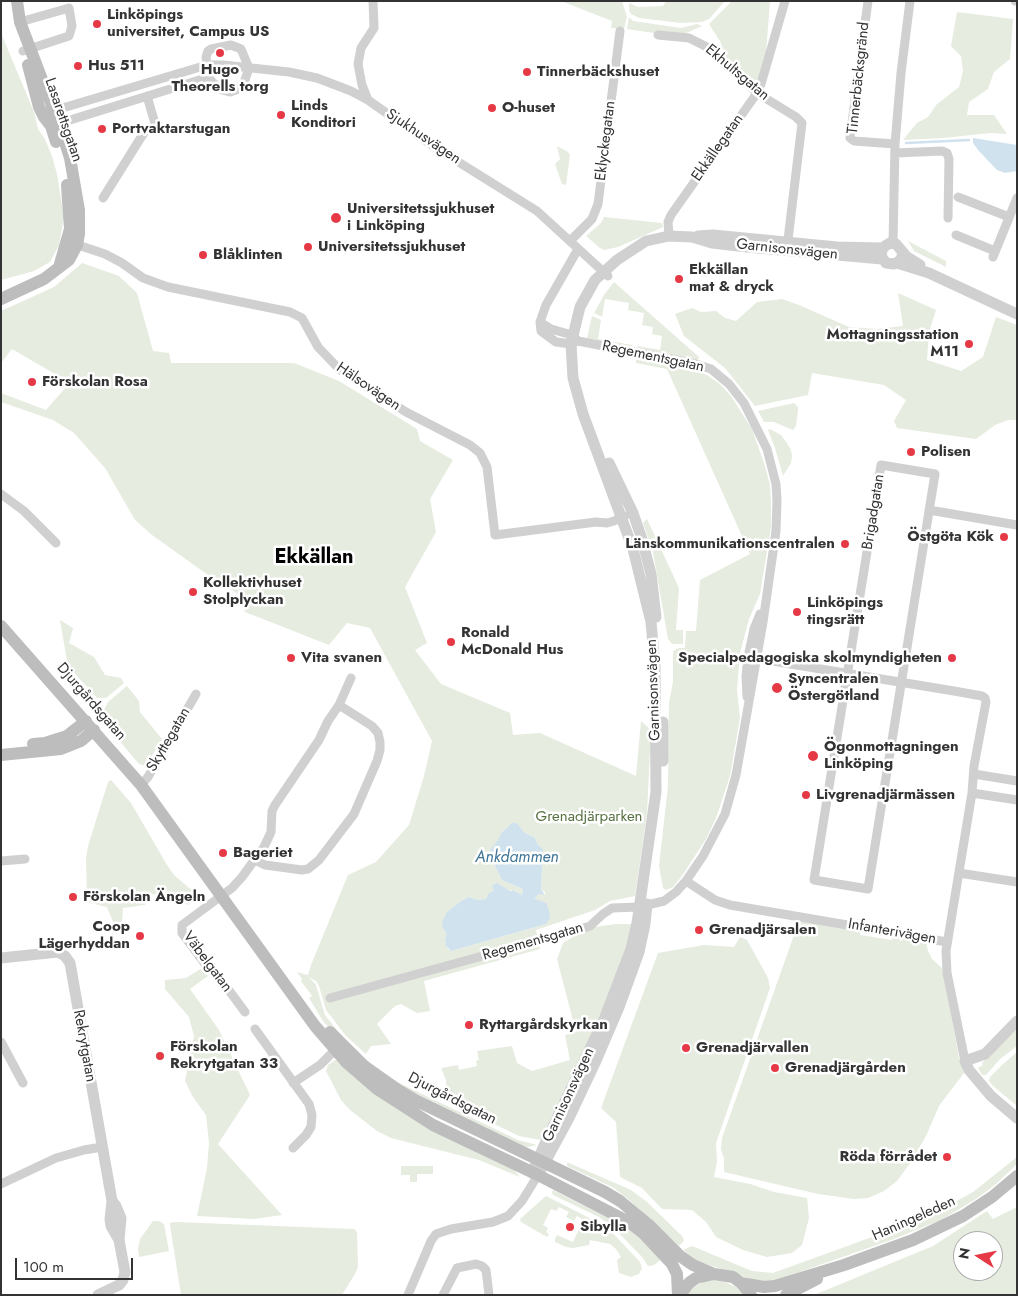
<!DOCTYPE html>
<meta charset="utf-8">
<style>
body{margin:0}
#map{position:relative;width:1018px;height:1296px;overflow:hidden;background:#fff;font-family:Jost,sans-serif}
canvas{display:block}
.frame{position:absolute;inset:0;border:2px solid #333;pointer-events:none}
.north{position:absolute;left:953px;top:1231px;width:50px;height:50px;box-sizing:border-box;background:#fff;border:1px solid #adadad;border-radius:50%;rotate:281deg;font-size:14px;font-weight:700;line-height:20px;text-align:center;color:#333}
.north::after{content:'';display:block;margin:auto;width:18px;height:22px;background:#e63946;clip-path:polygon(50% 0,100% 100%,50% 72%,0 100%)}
.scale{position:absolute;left:15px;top:1258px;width:118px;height:22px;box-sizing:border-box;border:2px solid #333;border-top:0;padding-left:6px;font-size:15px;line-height:18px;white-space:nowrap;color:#333;-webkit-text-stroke:4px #fff;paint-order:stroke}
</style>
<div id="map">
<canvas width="1018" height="1296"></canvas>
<div class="frame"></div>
<div class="north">N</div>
<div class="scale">100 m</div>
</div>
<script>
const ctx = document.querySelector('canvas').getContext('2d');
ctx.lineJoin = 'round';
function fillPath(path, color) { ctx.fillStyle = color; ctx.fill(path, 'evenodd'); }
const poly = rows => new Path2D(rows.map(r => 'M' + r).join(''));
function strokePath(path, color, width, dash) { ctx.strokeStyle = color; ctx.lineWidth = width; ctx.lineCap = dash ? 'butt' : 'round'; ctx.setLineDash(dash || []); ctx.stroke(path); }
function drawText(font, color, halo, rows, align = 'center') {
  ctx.font = font + ' Jost,sans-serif'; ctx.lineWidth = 5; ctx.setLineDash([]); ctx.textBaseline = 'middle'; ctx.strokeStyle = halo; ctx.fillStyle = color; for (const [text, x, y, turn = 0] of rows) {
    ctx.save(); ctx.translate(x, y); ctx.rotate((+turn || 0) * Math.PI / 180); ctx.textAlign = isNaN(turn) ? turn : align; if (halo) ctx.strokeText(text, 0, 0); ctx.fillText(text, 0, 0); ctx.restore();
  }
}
fillPath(poly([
 [561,1,622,1,627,17,624,29,611,28,612,21],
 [666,1,725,1,709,19,702,22,681,23,639,18,631,14,629,11,629,3,638,7,663,6],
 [732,1,770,1,766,53,759,79,753,83,751,83,724,56,721,43,709,24],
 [957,12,1013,19,1010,59,994,72,988,89,969,102,967,115,994,115,1007,134,991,133,943,138,903,140,917,123,928,117,936,105,959,87,963,71,961,56,951,46],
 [629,17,633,21,681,28,697,24,702,26,684,34,655,32,654,33,627,29],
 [1,33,34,112,38,129,45,139,52,156,57,174,64,217,59,245,50,262,34,271,1,280],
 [557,146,568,152,570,155,566,185,562,184,555,164,560,159],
 [604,217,662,223,663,227,618,247,604,250,600,248,586,236,601,223],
 [908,241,946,261,946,267,914,251],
 [82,263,119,276,137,293,153,351,169,353,171,363,294,363,339,381,417,429,420,441,453,460,430,499,436,532,405,587,427,643,415,650,441,684,510,713,513,735,540,733,636,776,641,721,651,730,647,813,635,896,610,901,595,910,536,930,540,949,424,981,430,1011,417,1013,401,1004,395,1006,377,1024,391,1044,371,1046,366,1054,346,1036,330,1015,326,1010,319,986,316,981,309,977,316,985,325,1015,343,1038,377,1069,399,1083,518,1140,537,1145,528,1147,522,1146,393,1082,337,1036,323,1021,309,998,312,996,301,981,302,979,297,972,308,975,311,965,348,875,376,862,409,825,424,776,432,741,370,628,347,623,329,645,245,612,244,604,238,594,208,575,152,535,135,520,105,468,74,433,53,420,1,402,1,393,46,410,67,386,60,377,12,349,1,363,1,311,54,287],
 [517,823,524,832,535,838,538,845,543,849,541,889,545,892,545,895,539,894,534,899,546,924,451,951,448,949,445,942,447,935,447,912,461,901,469,897,477,900,486,899,495,891,513,890,522,895,523,889,502,880,490,856,490,850,499,841,501,833,507,827],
 [614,282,699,357,698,360,638,349,637,346,660,350,662,336,652,334,653,327,642,325,644,313,628,310,629,303,605,299,602,317,594,313,604,295],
 [898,293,936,310,929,332,927,360,961,371,983,357,996,317,1017,325,1017,420,1008,420,995,425,976,439,897,428,894,421,906,400,884,385,812,373,808,395,755,406,725,368,684,336,675,314,692,308,701,312,716,311,725,318,736,321,757,302,782,299,799,305,849,327,877,329,903,326],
 [592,316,601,320,598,339,632,345,631,347,587,338],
 [636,358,692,369,707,375,720,384,731,396,752,429,765,466,770,485,771,506,771,527,760,594,749,619,740,653,737,690,740,718,730,776,716,818,706,839,682,876,673,887,666,890,663,888,659,866,668,786,669,703,673,682,673,651,679,648,685,648,686,631,696,631,700,580,750,554,667,369,636,363],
 [794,403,798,407,798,410,796,426,793,430,774,422,764,422,758,411],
 [770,429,781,435,787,443,791,450,792,456,791,463,783,476,775,448,768,430],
 [647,519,679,588,676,630,683,630,683,644,672,644,668,639,653,552,643,523],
 [60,620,73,628,69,643,94,657,105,675,121,678,124,683,106,698,97,698,70,668,67,661],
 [127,686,139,701,140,712,162,739,146,766,139,764,118,739,104,710,108,702],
 [111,780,131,803,167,865,174,875,195,893,199,898,188,905,166,893,147,895,145,905,123,908,122,922,113,922,107,907,87,902,86,859,88,846,108,782],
 [799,921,861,931,860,935,892,940,893,936,926,942,928,951,932,959,942,968,959,1057,964,1073,939,1106,926,1136,911,1162,897,1181,884,1191,868,1198,854,1199,818,1194,724,1172,724,1158,721,1150,722,1138],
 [616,924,631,924,631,934,596,1028,540,1140,519,1136,447,1101,446,1080,441,1068,458,1065,459,1070,477,1066,476,1061,479,1060,477,1051,512,1046,517,1063,532,1071,570,1060,565,1035,576,1032,557,959,563,943,587,928],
 [740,937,747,940,768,978,770,988,716,1143,717,1162,714,1177,750,1184,774,1192,807,1198,809,1218,802,1245,792,1253,767,1257,743,1250,716,1237,706,1222,692,1210,662,1209,642,1188,620,1177,616,1122,601,1108,658,953,704,945,734,947],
 [202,968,208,976,190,989,219,1030,250,1095,218,1144,282,1215,254,1219,197,1216,207,1168,209,1143,206,1115,193,1097,185,1081,194,1036,189,1017,165,989,165,980,186,978],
 [1017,1028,1017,1046,1000,1059,986,1075,982,1075,978,1068,983,1065,982,1063],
 [1017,1052,1017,1106,992,1085,989,1081,990,1077,1002,1065],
 [335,1060,340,1061,514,1170,520,1177,479,1160,391,1138,377,1131,350,1110,341,1100,326,1071,328,1065],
 [1017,1157,1017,1164,996,1184,976,1199,941,1220,894,1239,771,1282,757,1281,697,1261,683,1250,692,1246,752,1271,773,1273,930,1216,973,1192],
 [569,1163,631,1190,647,1202,682,1236,684,1240,682,1243,679,1246,628,1199,614,1188,567,1166,567,1163],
 [433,1166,433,1174,417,1174,417,1182,410,1182,410,1175,401,1175,401,1166],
 [553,1190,628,1228,639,1237,662,1259,654,1265,648,1266,642,1257,613,1227,599,1217,553,1195,552,1192],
 [546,1196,607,1227,640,1262,642,1268,639,1274,631,1277,619,1273,617,1260,621,1257,616,1249,610,1244,590,1240,589,1245,573,1248,566,1247,555,1242,555,1239,557,1235,573,1242,579,1229,584,1228,587,1222,577,1216,574,1221,566,1217,569,1212,559,1207,556,1211,551,1209,543,1225,548,1228,546,1232,549,1234,547,1237,521,1222,520,1219],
 [1017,1207,1017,1295,814,1295,933,1246,987,1211,993,1219],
 [963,1241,993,1241,993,1271,963,1271],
 [153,1221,159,1221,164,1224,169,1251,139,1257,138,1249,140,1239],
 [175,1222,354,1229,357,1232,358,1267,355,1274,342,1295,181,1295,170,1225,170,1223],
 [714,1280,725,1282,736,1287,743,1295,687,1295,692,1288,703,1282]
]), '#e6ecdf');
fillPath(poly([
 [973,138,1017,145,1017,171,1005,173,997,170,978,150,973,143],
 [512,823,517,823,524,832,535,838,538,845,543,849,541,889,545,895,539,894,534,899,542,901,547,904,549,911,550,918,546,924,451,951,446,946,445,939,447,934,443,928,442,922,447,912,461,901,469,897,477,900,486,899,489,893,494,891,492,886,497,883,510,891,513,890,522,895,523,889,502,880,490,856,490,850,498,840,501,833]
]), '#cfe2ee');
strokePath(poly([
 [906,143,969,140]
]), '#cfe2ee', 2.5);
strokePath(poly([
 [868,1,850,138,854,141,895,144],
 [1015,1,1017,1],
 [20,22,69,8,72,26,69,36,23,51],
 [658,35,689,38,713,50,757,93,796,117,802,123,787,248],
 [231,45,241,49,249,68,244,83,236,90,230,92,222,90,212,82,209,77,206,57,208,51,211,49,231,45],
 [368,100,362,85,358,64,361,48,374,28,373,1],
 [50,109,66,107,207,65,223,65,261,69,289,72,317,78,351,91,368,100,436,148,537,211,608,276],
 [54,125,209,77],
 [895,153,942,151,947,153,949,159,948,218],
 [958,197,1009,217],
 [103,198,145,131,156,127,147,96],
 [956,235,995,251],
 [669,236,668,222,671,215,757,93,761,84,785,1],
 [570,241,592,219,598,204,620,31],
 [72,243,105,254,122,263,143,278,168,287,290,312,302,318,318,347,340,370,406,412,470,445,480,453,487,467,495,535,596,522,607,523,614,521,625,516],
 [893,243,895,144,901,73,910,1],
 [993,257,1017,198],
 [540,322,551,329,572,335,577,340],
 [575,342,571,344,556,342,541,331,540,322,546,305,578,249],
 [881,465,935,474,868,889,814,880,881,465],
 [1,494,24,511,56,543],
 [929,510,1017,525],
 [748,657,954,691,982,696,985,698,986,702,974,766,972,793,946,951,947,973,965,1061],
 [747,697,746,676,748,657,754,629,760,614],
 [974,774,1017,781],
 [141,785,148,777,196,694],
 [972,793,1017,800],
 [255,860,265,865,302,870,308,869,319,860,354,814,377,761,380,750,380,742,378,733,372,726,339,705],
 [1,861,25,859],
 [959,873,1017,882],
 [686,881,715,900,730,905,947,942],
 [330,998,584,928,590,926,603,914,612,908,639,907,664,901,676,892,686,881,703,856,725,814,736,775,763,622,776,531,777,500,776,484,767,449,744,403,729,384,711,369,696,364,578,341],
 [245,1012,216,973,209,969,182,933,182,925,232,888,242,877,264,847,271,832,272,811,275,805,319,740,328,721,339,705,351,678],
 [255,1029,309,1104,312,1115,311,1127,306,1135,293,1148],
 [1,1042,23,1083],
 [293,1083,320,1065,339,1046],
 [1,1184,56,1158,84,1150,102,1147],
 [408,1295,431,1241,436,1234,451,1229,493,1222,508,1216,522,1201,538,1175],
 [443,1295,457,1268,476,1264,482,1266,486,1270,489,1295]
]), '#d0d0d0', 9);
strokePath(poly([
 [698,236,713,235,837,247,883,248],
 [903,252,901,260,894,264,886,263,881,256,882,250,885,246,890,243,896,244,907,257,920,265],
 [897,263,929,273,1017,314],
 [609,463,633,513,642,539,651,574,656,617],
 [663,761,663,722],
 [1,958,58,952,65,956,70,963,112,1201,110,1219,111,1226,119,1240],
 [1017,1021,985,1054,965,1061,969,1070,991,1096,1017,1118],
 [542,1168,569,1118,595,1063,619,1007,639,952,645,924,647,904],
 [532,1173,547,1139,605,1017,631,949,637,923,656,792,655,666,651,622,633,549,583,414,573,378,571,344,580,307,595,280,617,260,646,241,669,236,692,237,712,243,747,247,882,259],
 [98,1295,119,1285,123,1280,125,1272,119,1240,121,1218,116,1206,112,1201]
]), '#d0d0d0', 11);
strokePath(poly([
 [28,65,39,107,44,117,51,126,56,142],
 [60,264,70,229,67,185],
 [1,299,44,279,69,260,77,245,79,234,79,210,70,158,59,124,20,22,17,1],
 [1,626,141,785,315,1026,347,1063,377,1089,433,1125,538,1175,629,1222,643,1233,672,1264,677,1274,678,1295],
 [33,744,45,743,67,736,86,721],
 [1,755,61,749,81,741,94,730],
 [330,1032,364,1066,398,1090,415,1100,605,1192,620,1201,649,1225,680,1256,693,1265,714,1274],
 [741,1283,764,1287,775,1286,844,1265,913,1240,963,1216,992,1197,1017,1176],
 [680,1295,689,1283,696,1278,714,1274,733,1277,741,1283,751,1295],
 [786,1295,817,1279]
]), '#bdbdbd', 12);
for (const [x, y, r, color] of [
 [97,24,5,"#e63946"],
 [220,53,5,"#e63946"],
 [78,66,5,"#e63946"],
 [527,72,5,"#e63946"],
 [492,108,5,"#e63946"],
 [281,115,5,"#e63946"],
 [102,129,5,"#e63946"],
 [336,218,6,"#e63946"],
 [308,247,5,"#e63946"],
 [203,255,5,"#e63946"],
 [679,279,5,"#e63946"],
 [969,344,5,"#e63946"],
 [32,382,5,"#e63946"],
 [911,452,5,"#e63946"],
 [1004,537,5,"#e63946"],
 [845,544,5,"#e63946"],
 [193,592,5,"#e63946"],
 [797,612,5,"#e63946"],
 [451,642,5,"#e63946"],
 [291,658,5,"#e63946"],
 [952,658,5,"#e63946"],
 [777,688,6,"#e63946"],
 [813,756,6,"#e63946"],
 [806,795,5,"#e63946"],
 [223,853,5,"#e63946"],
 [73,897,5,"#e63946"],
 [699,930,5,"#e63946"],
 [140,936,5,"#e63946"],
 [469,1025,5,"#e63946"],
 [686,1048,5,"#e63946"],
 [160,1056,5,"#e63946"],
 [775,1068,5,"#e63946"],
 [947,1157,5,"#e63946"],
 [570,1227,5,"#e63946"]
]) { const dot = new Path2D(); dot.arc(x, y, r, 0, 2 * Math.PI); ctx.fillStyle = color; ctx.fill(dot); strokePath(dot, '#fff', 2); }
drawText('bold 15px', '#333', '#fff', [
 ["Linköpings",107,15],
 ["universitet, Campus US",107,32],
 ["Hus 511",88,66],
 ["Hugo",220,70,"center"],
 ["Theorells torg",220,87,"center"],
 ["Tinnerbäckshuset",537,72],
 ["Linds",291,106],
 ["Konditori",291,123],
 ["O-huset",502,108],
 ["Portvaktarstugan",112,129],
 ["Universitetssjukhuset",347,209],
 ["i Linköping",347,226],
 ["Universitetssjukhuset",318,247],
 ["Blåklinten",213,255],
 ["Ekkällan",689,270],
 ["mat & dryck",689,287],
 ["Mottagningsstation",959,335,"right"],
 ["M11",959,352,"right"],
 ["Förskolan Rosa",42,382],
 ["Polisen",921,452],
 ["Östgöta Kök",994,537,"right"],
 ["Länskommunikationscentralen",835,544,"right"],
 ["Kollektivhuset",203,583],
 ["Stolplyckan",203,600],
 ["Linköpings",807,603],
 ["tingsrätt",807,620],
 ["Ronald",461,633],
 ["McDonald Hus",461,650],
 ["Vita svanen",301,658],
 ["Specialpedagogiska skolmyndigheten",942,658,"right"],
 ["Syncentralen",788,679],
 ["Östergötland",788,696],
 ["Ögonmottagningen",824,747],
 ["Linköping",824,764],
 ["Livgrenadjärmässen",816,795],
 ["Bageriet",233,853],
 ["Förskolan Ängeln",83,897],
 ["Coop",130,927,"right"],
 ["Lägerhyddan",130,944,"right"],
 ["Grenadjärsalen",709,930],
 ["Ryttargårdskyrkan",479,1025],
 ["Förskolan",170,1047],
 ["Rekrytgatan 33",170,1064],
 ["Grenadjärvallen",696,1048],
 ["Grenadjärgården",785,1068],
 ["Röda förrådet",937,1157,"right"],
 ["Sibylla",580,1227]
], 'left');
drawText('15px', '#333', '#fff', [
 ["Ekhultsgatan",737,73,40],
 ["Tinnerbäcksgränd",859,78,-84],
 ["Lasarettsgatan",63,120,71],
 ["Sjukhusvägen",423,137,34],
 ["Eklyckegatan",606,141,-83],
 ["Ekkällegatan",718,148,-55],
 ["Garnisonsvägen",787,250,6],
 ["Regementsgatan",653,357,12],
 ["Hälsovägen",368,387,34],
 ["Brigadgatan",874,512,-81],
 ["Garnisonsvägen",654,690,-92],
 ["Djurgårdsgatan",91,702,49],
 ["Skyttegatan",169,740,-60],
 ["Infanterivägen",892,932,10],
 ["Regementsgatan",533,942,-16],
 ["Väbelgatan",207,962,53],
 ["Rekrytgatan",84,1046,80],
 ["Garnisonsvägen",569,1095,-65],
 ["Djurgårdsgatan",452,1099,27],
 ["Haningeleden",914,1219,-24]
]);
drawText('15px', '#56703f', '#fff', [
 ["Grenadjärparken",589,817]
]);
drawText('italic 16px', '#3f7597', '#fff', [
 ["Ankdammen",517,858]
]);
drawText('bold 20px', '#000', '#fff', [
 ["Ekkällan",314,558]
]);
</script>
